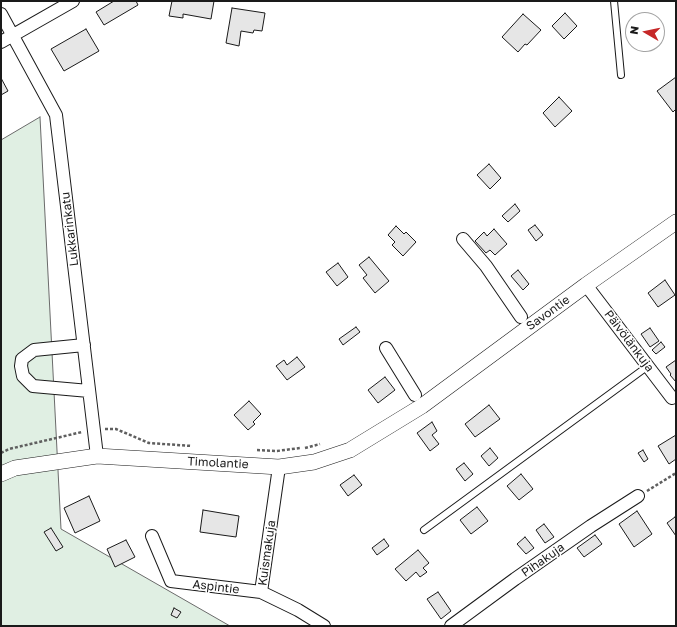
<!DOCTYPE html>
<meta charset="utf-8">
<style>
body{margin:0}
#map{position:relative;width:677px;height:627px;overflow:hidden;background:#fff;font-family:"Golos Text",sans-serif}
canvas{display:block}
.frame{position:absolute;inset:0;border:2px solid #1a1a1a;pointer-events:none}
.north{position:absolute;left:625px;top:12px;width:40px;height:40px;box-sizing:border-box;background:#fff;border:1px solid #a3a3a3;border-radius:50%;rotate:279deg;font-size:11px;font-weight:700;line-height:16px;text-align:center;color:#1a1a1a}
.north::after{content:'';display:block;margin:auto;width:14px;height:18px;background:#c62828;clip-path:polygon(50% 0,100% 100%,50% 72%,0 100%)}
</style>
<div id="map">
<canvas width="677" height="627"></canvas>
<div class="frame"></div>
<div class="north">N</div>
</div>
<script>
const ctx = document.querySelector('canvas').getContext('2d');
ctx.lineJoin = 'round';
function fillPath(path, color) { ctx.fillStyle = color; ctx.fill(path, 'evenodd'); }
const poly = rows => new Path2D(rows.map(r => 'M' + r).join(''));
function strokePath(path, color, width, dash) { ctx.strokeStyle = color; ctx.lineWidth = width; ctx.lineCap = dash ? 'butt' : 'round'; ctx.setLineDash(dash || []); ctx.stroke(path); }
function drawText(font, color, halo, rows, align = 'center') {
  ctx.font = font + ' "Golos Text",sans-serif'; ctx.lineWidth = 3; ctx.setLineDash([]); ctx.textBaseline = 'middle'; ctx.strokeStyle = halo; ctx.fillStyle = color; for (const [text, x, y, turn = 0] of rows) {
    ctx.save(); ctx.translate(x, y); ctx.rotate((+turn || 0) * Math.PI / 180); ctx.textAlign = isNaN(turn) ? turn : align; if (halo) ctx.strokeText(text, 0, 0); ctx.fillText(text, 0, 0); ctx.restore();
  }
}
const green = poly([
 [40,117,61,529,230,626,1,626,1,140,40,117]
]);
fillPath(green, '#e0efe3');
strokePath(green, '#6a6a6a', 1);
const building = poly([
 [114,1,136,1,138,5,104,25,96,12,114,1],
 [172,1,214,1,211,19,183,14,183,18,169,16,172,1],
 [232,8,265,13,262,31,254,30,253,33,241,31,239,46,226,43,232,8],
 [565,13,577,26,564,39,552,26,565,13],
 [523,14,541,30,527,45,525,44,518,52,502,37,523,14],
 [86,29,99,51,64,71,51,49,86,29],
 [676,77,676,109,673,112,657,91,676,77],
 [1,78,8,91,1,95,1,78],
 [559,97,572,111,555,127,543,113,559,97],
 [489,164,501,178,490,189,477,175,489,164],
 [515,204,520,211,508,222,502,216,515,204],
 [535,225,543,235,536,241,528,230,535,225],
 [396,226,404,234,406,232,416,242,403,256,392,245,395,242,388,235,396,226],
 [494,229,507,244,495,255,490,250,486,253,475,241,484,232,487,236,494,229],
 [369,257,389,281,375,293,363,278,367,275,359,265,369,257],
 [338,263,348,277,337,286,326,272,338,263],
 [518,270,529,284,523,290,511,276,518,270],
 [665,280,675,295,658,307,648,293,665,280],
 [356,327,360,332,343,345,339,339,356,327],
 [650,328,659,341,650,347,641,334,650,328],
 [661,342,665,347,656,354,652,350,661,342],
 [297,357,305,367,287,380,276,366,284,360,287,365,297,357],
 [676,360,676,382,670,375,671,374,666,367,676,360],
 [385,377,395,390,378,403,368,390,385,377],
 [249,401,261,414,253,422,255,424,248,430,234,415,249,401],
 [489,405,500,419,475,437,465,424,489,405],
 [432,422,437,431,432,435,439,444,430,451,417,433,432,422],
 [676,435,676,459,669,464,658,446,676,435],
 [490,448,498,458,489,466,481,456,490,448],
 [643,450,648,459,644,462,638,453,643,450],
 [464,463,473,474,465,481,456,469,464,463],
 [521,474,533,489,519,500,507,486,521,474],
 [354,475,362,485,348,496,340,485,354,475],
 [89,496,100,521,75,533,64,508,89,496],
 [477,507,488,521,471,534,460,520,477,507],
 [203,510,239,516,236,537,200,532,203,510],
 [637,511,652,534,634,547,619,524,637,511],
 [675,517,676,519,676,536,667,523,675,517],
 [544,524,554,537,545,543,536,530,544,524],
 [51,528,63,547,56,551,44,532,51,528],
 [595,535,602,544,584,557,577,548,595,535],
 [525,537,534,548,526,554,517,544,525,537],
 [384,539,389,546,377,555,372,548,384,539],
 [126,540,135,557,115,567,107,549,126,540],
 [418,550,429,563,423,568,427,572,420,577,416,572,406,581,395,569,418,550],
 [438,592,451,611,441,619,427,599,438,592],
 [174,608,181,612,177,618,171,615,174,608]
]);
fillPath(building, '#e6e6e6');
strokePath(building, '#1a1a1a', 1);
const service = poly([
 [614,1,621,75],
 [424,530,648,366]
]);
const minor = poly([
 [1,14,56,115,97,456],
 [1,42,73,1],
 [463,239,486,266,521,317],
 [586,285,672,398],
 [84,345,34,350,22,359,21,366,23,376,33,386,89,391],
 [386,348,415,395],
 [152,536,171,581,261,592,298,610,324,626],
 [261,592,279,467],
 [451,626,515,579,591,526,638,496]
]);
const tertiary = poly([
 [1,474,15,468,97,456,279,467,314,462,350,450,422,406,586,285,676,222]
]);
strokePath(service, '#1a1a1a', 8);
strokePath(minor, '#1a1a1a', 14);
strokePath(tertiary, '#1a1a1a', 16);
strokePath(poly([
 [105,429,116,429,149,443,192,446],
 [305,448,320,444],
 [257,450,277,451,300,448],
 [1,453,9,449,82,432],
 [647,491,676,473]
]), '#5f5f5f', 2.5, [3, 2]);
strokePath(service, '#fff', 6);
strokePath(minor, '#fff', 12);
strokePath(tertiary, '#fff', 15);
drawText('12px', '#1a1a1a', '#fff', [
 ["Lukkarinkatu",70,229,-97],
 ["Savontie",548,313,-36],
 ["Päivölänkuja",629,341,53],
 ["Timolantie",218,463,3],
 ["Kuismakuja",267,553,-82],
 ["Pihakuja",543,560,-35],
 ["Aspintie",216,587,7]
]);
</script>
